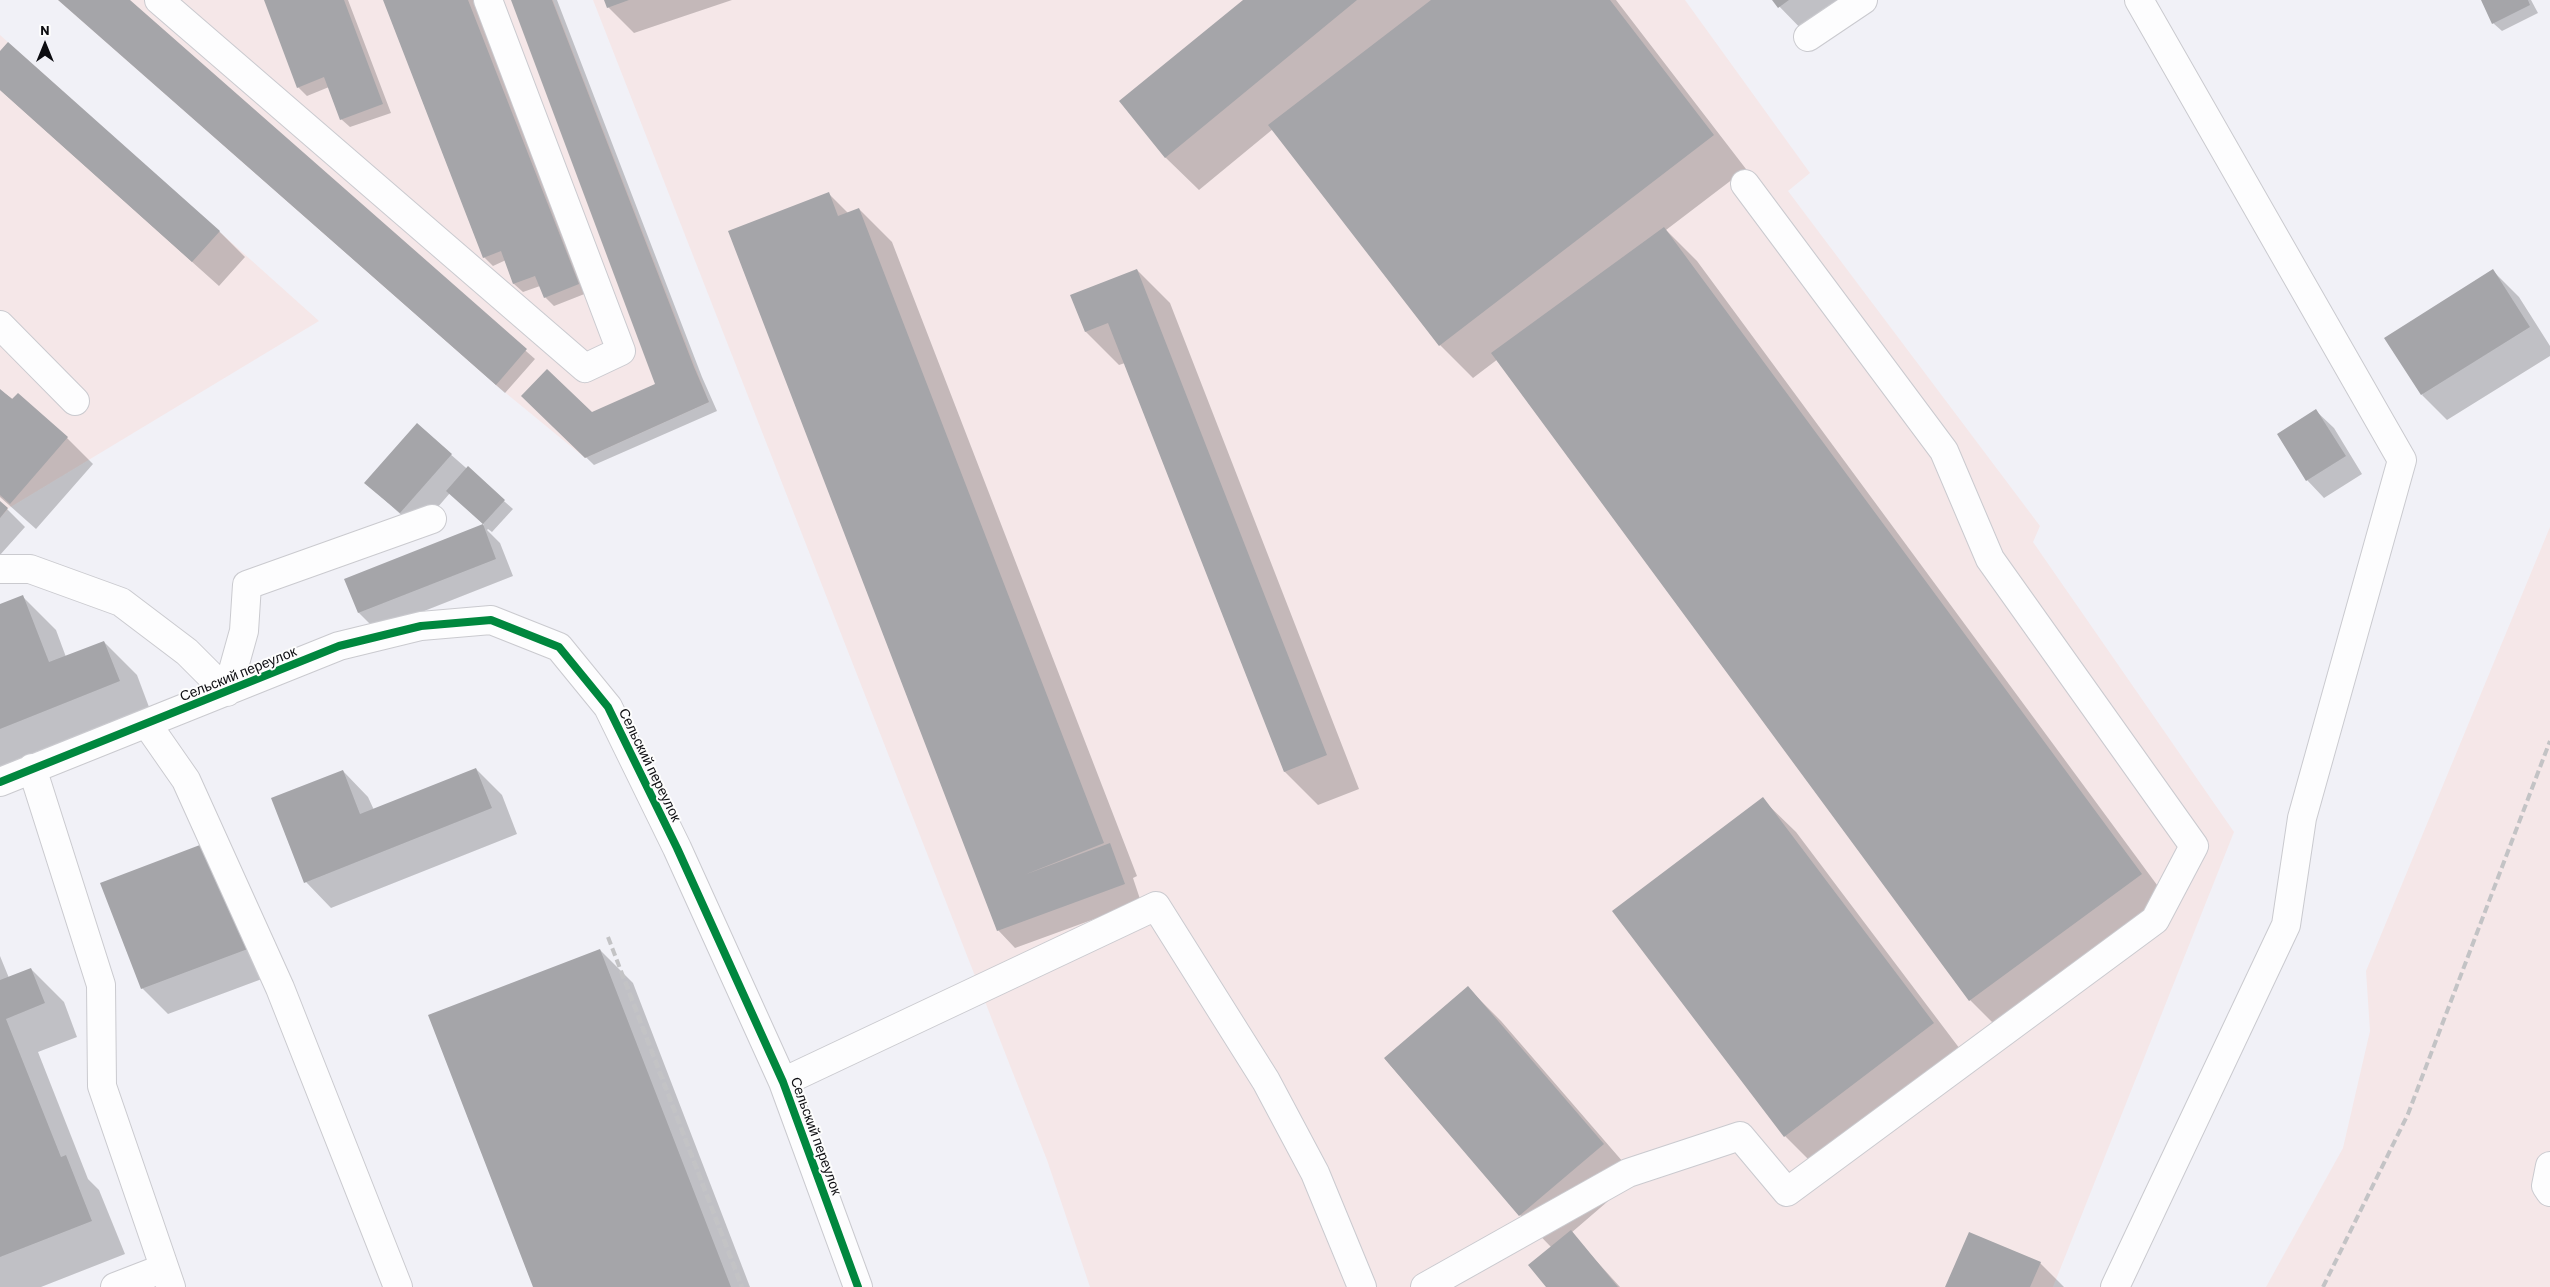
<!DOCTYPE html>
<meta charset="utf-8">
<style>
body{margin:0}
#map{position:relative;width:2550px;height:1287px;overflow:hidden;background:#f1f1f7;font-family:Barlow,sans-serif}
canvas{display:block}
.north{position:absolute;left:20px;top:20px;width:50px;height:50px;-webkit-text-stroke:4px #fdfdfd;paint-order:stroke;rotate:0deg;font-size:14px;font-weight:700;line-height:20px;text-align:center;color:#0d0d11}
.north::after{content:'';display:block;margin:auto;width:18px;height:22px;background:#0d0d11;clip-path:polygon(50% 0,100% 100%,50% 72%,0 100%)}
</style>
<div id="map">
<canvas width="2550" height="1287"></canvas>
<div class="north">N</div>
</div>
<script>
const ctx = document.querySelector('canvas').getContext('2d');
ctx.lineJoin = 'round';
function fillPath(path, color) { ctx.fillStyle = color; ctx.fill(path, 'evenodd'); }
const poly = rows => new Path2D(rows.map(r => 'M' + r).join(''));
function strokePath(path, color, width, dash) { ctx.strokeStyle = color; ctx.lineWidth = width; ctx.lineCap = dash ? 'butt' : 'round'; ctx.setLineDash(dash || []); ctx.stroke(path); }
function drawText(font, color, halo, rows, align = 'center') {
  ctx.font = font + ' Barlow,sans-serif'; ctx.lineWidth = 4; ctx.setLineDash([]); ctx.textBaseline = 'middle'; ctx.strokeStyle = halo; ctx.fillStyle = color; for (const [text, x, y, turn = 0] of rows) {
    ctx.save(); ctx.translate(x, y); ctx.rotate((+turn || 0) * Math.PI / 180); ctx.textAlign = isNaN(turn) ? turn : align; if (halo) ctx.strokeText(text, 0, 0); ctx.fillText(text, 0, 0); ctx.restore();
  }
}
fillPath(poly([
 [58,0,553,0,709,402,585,458,496,385],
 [593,0,1685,0,1810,173,1788,191,2040,526,2033,542,2234,832,2053,1287,1090,1287,1047,1160],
 [0,35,319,321,9,508,0,518],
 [2550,527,2550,1287,2266,1287,2343,1148,2370,1031,2366,971]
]), '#f5e7e8');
fillPath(poly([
 [59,0,128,0,535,359,505,393],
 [265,0,348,0,391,113,350,127,341,119,329,87,307,96,298,87],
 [384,0,473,0,587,293,554,306,545,297,540,286,523,292,514,284,506,260,493,266,484,257],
 [512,0,557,0,702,377,717,411,594,465,523,396,592,414,657,385],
 [606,0,732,0,634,33,608,7],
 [1245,0,1616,0,1746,169,1666,230,1697,261,2174,908,2003,1033,1970,1000,1498,359,1473,378,1440,345,1273,129,1199,190,1165,157],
 [1773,0,1868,0,1812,40],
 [2482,0,2531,0,2538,13,2502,31,2493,23],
 [0,53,219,231,245,257,219,286,0,90],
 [828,193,848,213,859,209,892,242,1137,876,1133,878,1141,902,1015,948,998,930],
 [1137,270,1170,303,1359,789,1318,805,1285,772,1125,363,1119,365,1086,332,1072,295],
 [2493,271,2519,297,2550,346,2550,356,2447,420,2422,395],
 [0,390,67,438,93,464,36,529,0,497],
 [2316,411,2334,428,2362,474,2324,498,2307,480],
 [417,425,513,509,492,532,488,529,487,530,500,543,513,576,376,630,359,613,346,580,484,525,450,493,418,530,366,483],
 [0,502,25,527,0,555],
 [23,597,56,630,66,657,104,642,137,675,152,715,0,775,0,606],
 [476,769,502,795,517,834,331,908,306,882,343,771,368,797,374,810],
 [1762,799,1796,832,1966,1057,1818,1169,1785,1136],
 [238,868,278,973,168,1014,142,988],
 [600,950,633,983,750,1287,534,1287],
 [0,956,9,978,31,969,64,1002,77,1037,38,1052,88,1179,99,1190,125,1254,41,1287,0,1287],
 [1468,988,1501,1021,1636,1177,1571,1233,1620,1287,1548,1287,1552,1248,1520,1215,1385,1059],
 [2040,1263,2064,1287,1947,1287]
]), '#0003');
fillPath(poly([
 [58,0,130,0,527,349,496,385],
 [264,0,344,0,383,104,340,120,324,77,297,88],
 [383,0,468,0,579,284,544,298,535,276,513,284,501,251,483,258],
 [511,0,552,0,694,367,709,402,585,458,521,396,547,369,592,412,655,384],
 [604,0,629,0,607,8],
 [1243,0,1357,0,1165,158,1119,101],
 [1431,0,1610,0,1714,135,1439,346,1268,125],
 [1772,0,1789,0,1778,8],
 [2481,0,2528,0,2530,5,2492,24],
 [8,42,220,231,192,262,0,90,0,51],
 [829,192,838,216,859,208,1104,843,1024,875,1110,843,1125,884,997,931,728,231],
 [1664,227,2142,874,1969,1001,1491,353],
 [1137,269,1327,755,1284,772,1108,323,1085,332,1070,295],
 [2493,269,2530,327,2421,395,2384,338],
 [0,389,12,399,18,393,68,437,10,504,0,495],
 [2316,409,2346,456,2306,481,2277,434],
 [417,423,452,454,400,513,364,483],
 [468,466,505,500,483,524,446,491],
 [0,501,8,508,0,518],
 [483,524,496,559,358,613,344,579],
 [23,595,49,662,104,641,120,681,0,729,0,604],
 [476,768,492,808,304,883,271,798,343,770,360,814],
 [1763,797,1934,1023,1784,1137,1612,911],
 [213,840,253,947,141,989,100,883],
 [600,949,731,1287,533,1287,428,1015],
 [31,968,45,1003,6,1019,61,1157,66,1155,92,1221,0,1257,0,980],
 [1468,986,1604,1144,1519,1216,1384,1058],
 [1571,1230,1618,1287,1546,1287,1528,1265],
 [1969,1232,2041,1262,2030,1287,1945,1287]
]), '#a5a5a9');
const minor = poly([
 [159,0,585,368,621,351,488,0],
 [1808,37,1863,0],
 [0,325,75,401],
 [0,569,30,569,121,602,187,652,227,692,244,631,247,585,432,519],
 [147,724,186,780,280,988,398,1287],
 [32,768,101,985,102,1086,171,1287],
 [0,782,339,646,421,626,491,620,559,647,608,707,677,848,783,1082,858,1287],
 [783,1082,1156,906,1266,1081,1315,1173,1362,1287],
 [2550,1166,2546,1186,2550,1192],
 [115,1287,164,1268],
 [1425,1287,1628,1173,1740,1136,1787,1192,2155,920,2194,846,1990,559,1944,451,1745,184],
 [2115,1287,2286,925,2302,818,2402,460,2139,0]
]);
strokePath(minor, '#cacacf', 30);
strokePath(minor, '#fdfdfe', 28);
strokePath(poly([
 [608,937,742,1287],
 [2323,1287,2408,1114,2550,741]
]), '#c3c3c5', 4, [8, 4]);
strokePath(poly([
 [0,782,339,646,421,626,491,620,559,647,608,707,677,848,783,1082,858,1287]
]), '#00873e', 8);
drawText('14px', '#0d0d11', '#fdfdfd', [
 ["Сельский переулок",238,674,-22],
 ["Сельский переулок",650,765,64],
 ["Сельский переулок",816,1136,70]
]);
</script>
